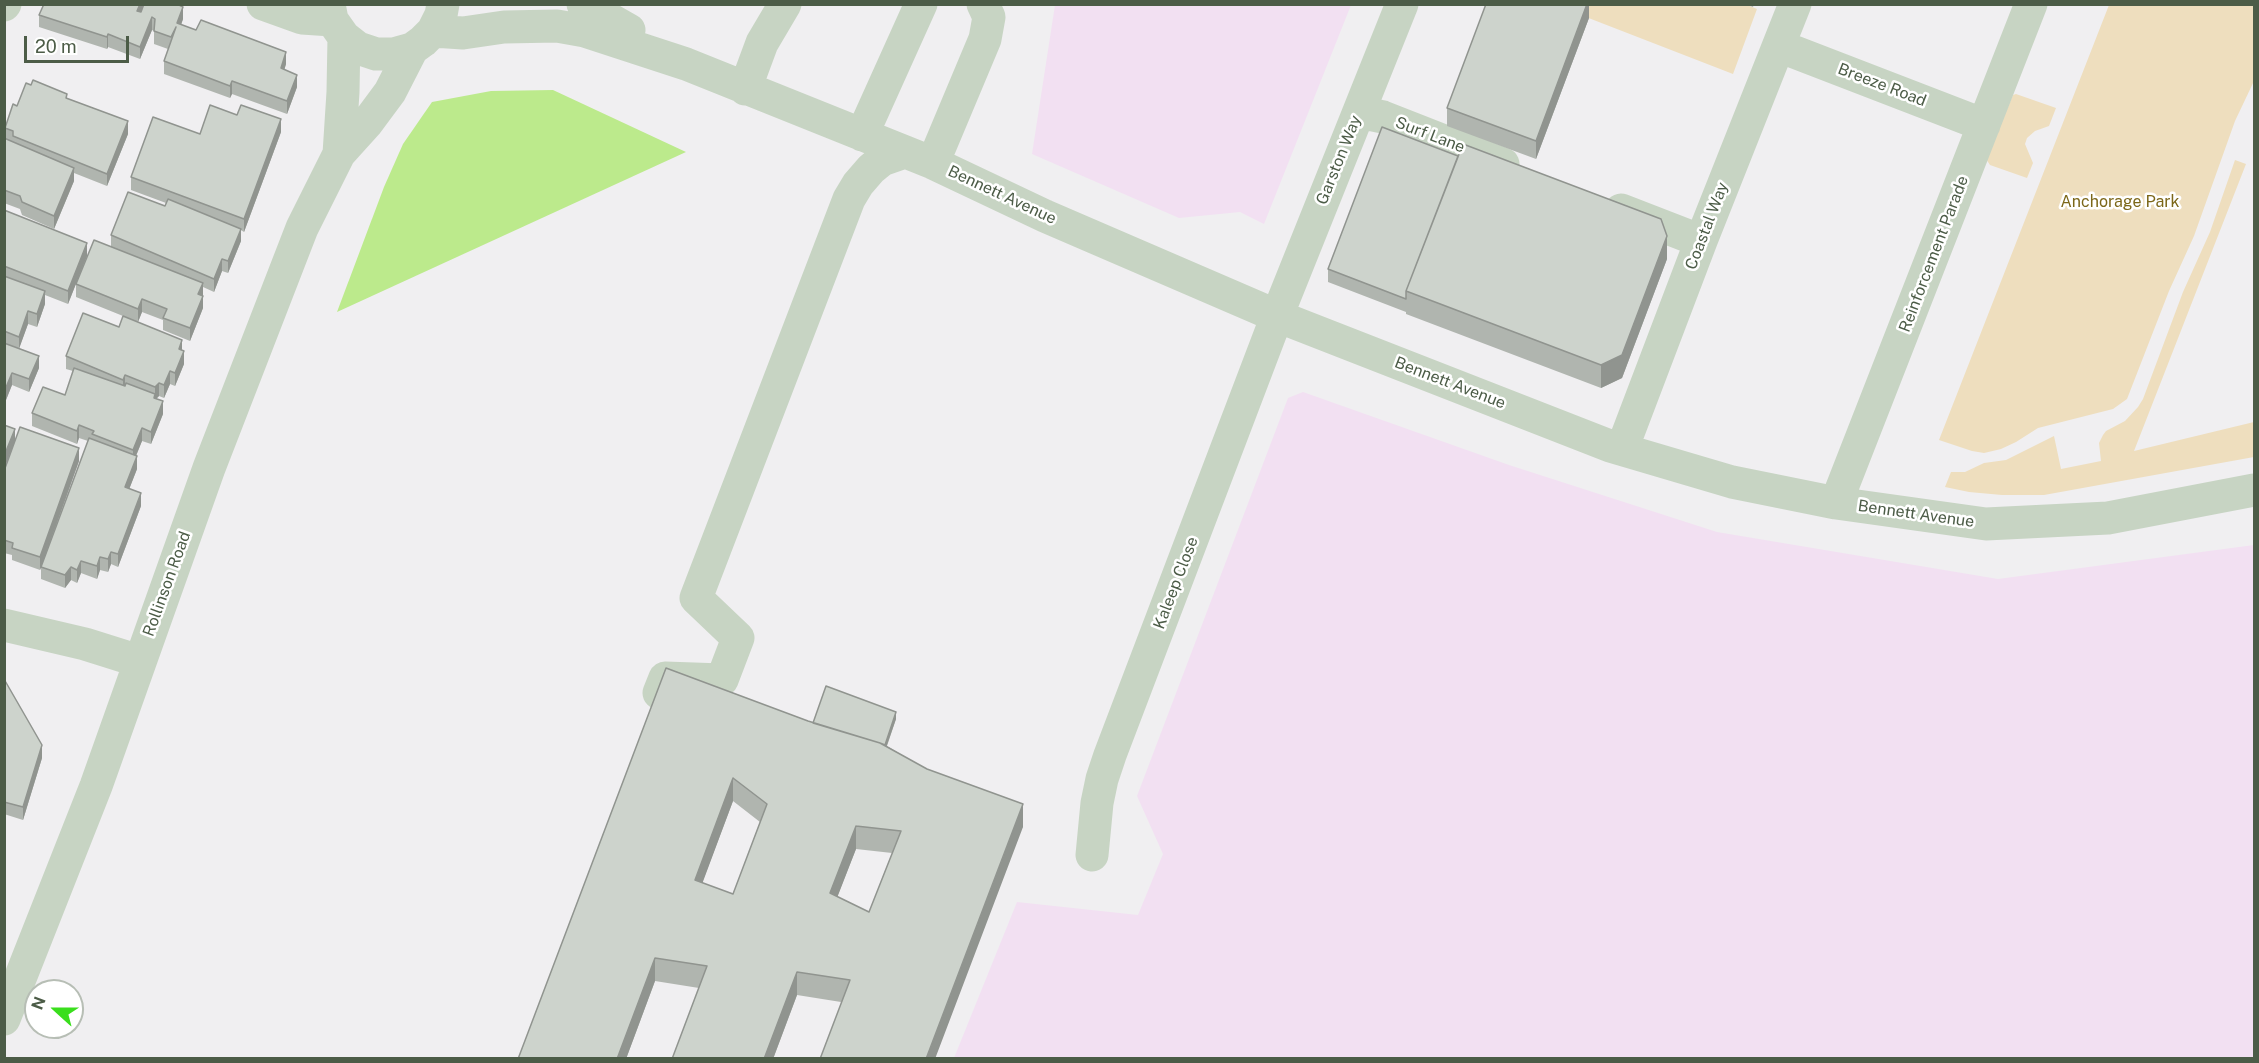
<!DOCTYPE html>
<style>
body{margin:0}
#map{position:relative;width:2259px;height:1063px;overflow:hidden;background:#f0eff1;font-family:"Public Sans",sans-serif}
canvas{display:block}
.frame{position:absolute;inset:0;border:6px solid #4c5c47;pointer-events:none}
.north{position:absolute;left:24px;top:979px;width:60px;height:60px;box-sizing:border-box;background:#fff;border:2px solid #b7beb5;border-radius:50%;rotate:291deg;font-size:16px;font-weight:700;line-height:24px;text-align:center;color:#4c5c47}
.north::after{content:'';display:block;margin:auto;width:21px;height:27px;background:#3ade1d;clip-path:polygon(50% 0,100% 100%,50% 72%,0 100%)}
.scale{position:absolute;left:24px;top:36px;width:105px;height:27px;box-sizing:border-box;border:3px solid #4c5c47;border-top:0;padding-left:8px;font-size:18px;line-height:21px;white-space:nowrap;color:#4c5c47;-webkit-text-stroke:4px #fff;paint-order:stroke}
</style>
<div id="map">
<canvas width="2259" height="1063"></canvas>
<div class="frame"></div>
<div class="north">N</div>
<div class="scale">20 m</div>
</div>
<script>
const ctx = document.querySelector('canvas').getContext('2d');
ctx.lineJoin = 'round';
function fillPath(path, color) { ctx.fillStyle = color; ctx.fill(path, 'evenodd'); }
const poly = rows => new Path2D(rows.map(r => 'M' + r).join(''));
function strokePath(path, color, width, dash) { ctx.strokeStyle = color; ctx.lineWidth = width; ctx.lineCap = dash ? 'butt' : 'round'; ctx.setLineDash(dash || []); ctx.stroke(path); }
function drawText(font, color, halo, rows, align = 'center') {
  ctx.font = font + ' "Public Sans",sans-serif'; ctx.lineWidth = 5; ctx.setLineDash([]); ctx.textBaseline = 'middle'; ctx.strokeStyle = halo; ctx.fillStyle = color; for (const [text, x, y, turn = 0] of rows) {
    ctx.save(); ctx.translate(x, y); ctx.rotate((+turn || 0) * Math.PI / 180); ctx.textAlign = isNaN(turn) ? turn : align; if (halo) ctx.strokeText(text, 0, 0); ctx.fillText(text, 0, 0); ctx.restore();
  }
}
fillPath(poly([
 [1745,4,1757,9,1733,74,1555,5],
 [2109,5,2254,5,2254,81,2235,121,2194,236,2169,291,2127,399,2113,409,2038,428,2016,442,2001,449,1984,453,1972,451,1939,440],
 [2016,94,2056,108,2049,126,2035,131,2027,138,2025,144,2033,163,2027,178,1990,165,1986,159,2013,95],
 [2235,160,2246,164,2134,451,2254,422,2254,457,2044,495,2002,495,1969,492,1945,487,1951,472,1965,472,1984,463,2006,460,2054,436,2061,469,2101,461,2099,443,2103,435,2106,431,2125,421,2138,407,2143,399,2183,292,2210,232]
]), '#eedebe');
fillPath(poly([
 [1055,5,1351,5,1264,224,1240,212,1179,218,1032,154],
 [1303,392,1509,465,1717,532,1998,579,2254,545,2254,1058,954,1058,1017,902,1138,915,1163,854,1137,796,1288,398]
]), '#f2e0f2');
fillPath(poly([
 [553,90,686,152,337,312,384,187,403,144,432,102,491,91]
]), '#bcea8c');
strokePath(poly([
 [263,4,302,18,332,20],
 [329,4,332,20,344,37,358,48,376,54,394,54,412,49,423,41,433,31,441,15,443,4],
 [583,4,629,30],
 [4,5,5,4],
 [433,31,463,33,504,27,557,26,585,31,686,64,933,163,1045,216,1277,316,1610,446,1732,482,1836,503,1986,524,2108,518,2254,490],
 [1779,46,1984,125],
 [745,89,762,43,785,4],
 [1359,112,1383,117,1503,164],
 [862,135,921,4],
 [339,154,343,92,344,37],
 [933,163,985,39,989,17,983,4],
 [1621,210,1701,241],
 [1622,449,1701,241,1795,4],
 [1836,503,2031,4],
 [4,625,85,644,139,661],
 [659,693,665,678,722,680,738,638,696,598,849,199,858,184,871,169,882,160,905,152],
 [1092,855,1097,803,1102,779,1110,755,1277,316,1402,4],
 [4,1019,96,786,209,468,302,228,339,154,367,123,390,92,412,49]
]), '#c7d4c3', 33);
fillPath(poly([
 [44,4,183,19,181,25,286,64,284,70,297,87,287,114,232,94,230,98,164,74,164,61,168,49,154,44,154,31,152,30,140,59,108,47,107,49,39,27,39,15],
 [1589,4,1589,18,1536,159,1447,126,1447,108],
 [1745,4,1754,4,1753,7],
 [67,99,128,134,107,186,74,173,74,181,54,229,22,215,20,209,4,203,5,128,17,106],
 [281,132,244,232,241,230,241,241,228,273,222,271,214,292,203,287,203,308,190,341,163,330,163,320,142,312,138,322,182,350,184,364,175,386,170,384,164,398,159,396,156,399,163,414,151,444,142,441,136,456,137,469,129,489,141,506,118,567,111,564,108,572,100,570,97,579,81,573,77,583,71,580,65,588,41,579,41,568,40,570,12,560,12,555,4,553,4,471,10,456,4,469,4,425,15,440,79,461,48,549,88,441,79,438,77,444,32,426,32,413,65,395,73,371,66,369,66,356,119,327,123,316,76,297,76,284,111,247,111,235,165,206,166,203,131,190,131,177,200,134],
 [4,210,87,256,68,304,45,295,45,304,37,327,28,324,19,348,39,368,29,392,12,385,4,405],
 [1667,259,1622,378,1601,388,1406,314,1406,312,1328,282,1328,269],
 [666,668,813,723,896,719,887,746,1023,827,841,1002,797,995,773,1059,672,1059,699,988,655,981,626,1059,518,1059],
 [733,801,760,822,733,894,702,883],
 [856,849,892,853,869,912,837,897],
 [4,679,42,758,23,820,4,814]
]), '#b0b5af');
fillPath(poly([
 [140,4,144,5,137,23,137,11],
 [1587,4,1589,4,1589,18,1536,159,1536,141],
 [183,7,183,19,177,36,177,23],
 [152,17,152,30,140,59,140,47],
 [108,34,108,47,107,49,107,37],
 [286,52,286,64,281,81,281,68],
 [297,75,297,87,287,114,287,101],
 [232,81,232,94,230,98,230,86],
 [281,119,281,132,244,232,244,219],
 [128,121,128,134,107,186,107,174],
 [74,168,74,181,54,229,54,216],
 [241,229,241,241,228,273,228,261],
 [1667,236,1667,259,1622,378,1601,388,1601,365],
 [87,243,87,256,68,304,68,291],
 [222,259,222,271,214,292,214,279],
 [203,283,203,296,198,294],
 [45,291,45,304,37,327,37,314],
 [203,296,203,308,190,341,190,328],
 [142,299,142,312,138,322,138,309],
 [28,311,28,324,19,349,19,337],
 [182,340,182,352,179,349],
 [184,351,184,364,175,386,175,373],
 [39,356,39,368,29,392,29,379],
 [170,371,170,384,164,398,164,385],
 [12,373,12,385,4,405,4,392],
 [125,375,125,387,123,392,123,380],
 [159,383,159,396,155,400,155,387],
 [163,401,163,414,151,444,151,432],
 [79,425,79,438,77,444,77,431],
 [142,428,142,441,133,463,133,450],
 [15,429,15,441,4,469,4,456],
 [79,448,79,461,40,570,40,557],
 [137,456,137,469,125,500,125,487],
 [141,493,141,506,118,567,118,554],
 [111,552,111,564,108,572,108,559],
 [100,557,100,570,97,579,97,566],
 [81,561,81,573,77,583,77,570],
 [71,567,71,580,65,588,65,575],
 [896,712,896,719,880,765,880,759],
 [42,745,42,758,23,820,23,807],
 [733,778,733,801,695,903,695,880],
 [1023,804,1023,827,935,1059,926,1059],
 [856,826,856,849,830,916,830,893],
 [655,958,655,981,626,1059,617,1059],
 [797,972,797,995,773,1059,764,1059]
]), '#90948f');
const building = poly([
 [44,4,140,4,137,11,141,12,144,4,177,4,183,7,177,23,196,30,201,20,286,52,281,68,297,75,287,101,232,81,230,86,164,61,176,27,171,37,154,31,155,19,152,17,140,47,108,34,107,37,39,15,44,4],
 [1486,4,1587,4,1536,141,1447,108,1486,4],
 [33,80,67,94,66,98,128,121,107,174,13,136,13,131,5,128,13,104,17,106,26,83,31,85,33,80],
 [210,105,237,115,241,105,281,119,244,219,131,177,153,117,200,134,210,105],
 [1382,127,1458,156,1406,291,1406,299,1328,269,1382,127],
 [4,138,74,168,54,216,22,202,20,196,4,190,4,138],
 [1463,144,1661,219,1667,236,1622,355,1601,365,1406,291,1463,144],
 [128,192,165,206,168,199,241,229,228,261,222,259,214,279,111,235,128,192],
 [4,210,87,243,68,291,4,266,4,210],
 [94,240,203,283,198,294,203,296,190,328,163,318,167,309,142,299,138,309,76,284,94,240],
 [4,276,45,291,37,314,28,311,19,337,4,331,4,276],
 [83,313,119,327,123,316,182,340,179,349,184,351,175,373,170,371,164,385,159,383,155,387,125,375,123,380,66,356,83,313],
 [4,343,39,356,29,379,12,373,4,392,4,343],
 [74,368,125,386,126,383,155,394,154,398,163,401,151,432,142,428,133,450,92,434,94,431,79,425,77,431,32,413,43,387,65,395,74,368],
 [4,425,15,429,4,456,4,425],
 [20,427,79,448,40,557,12,548,13,543,4,540,4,471,20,427],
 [89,438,137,456,125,487,141,493,118,554,111,552,108,559,100,557,97,566,81,561,77,570,71,567,65,575,41,567,89,438],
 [666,668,808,721,880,743,927,769,1023,804,926,1059,820,1059,850,980,797,972,764,1059,672,1059,707,966,655,958,617,1059,518,1059,666,668],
 [733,778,767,804,733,894,695,880,733,778],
 [856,826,901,831,869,912,830,893,856,826],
 [4,679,42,745,23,807,4,802,4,679],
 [826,686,896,712,885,745,880,743,813,723,826,686]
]);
fillPath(building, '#cdd3cc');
strokePath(building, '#90948f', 1.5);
drawText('16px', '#4c5c47', '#fff', [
 ["Breeze Road",1882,85,21],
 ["Surf Lane",1430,135,21],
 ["Garston Way",1339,160,-68],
 ["Bennett Avenue",1002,195,25],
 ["Coastal Way",1707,226,-69],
 ["Reinforcement Parade",1934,254,-69],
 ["Bennett Avenue",1450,383,21],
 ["Bennett Avenue",1916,514,8],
 ["Kaleep Close",1176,583,-69],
 ["Rollinson Road",167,584,-70]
]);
drawText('16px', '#7c6719', '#fff', [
 ["Anchorage Park",2120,202]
]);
</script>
